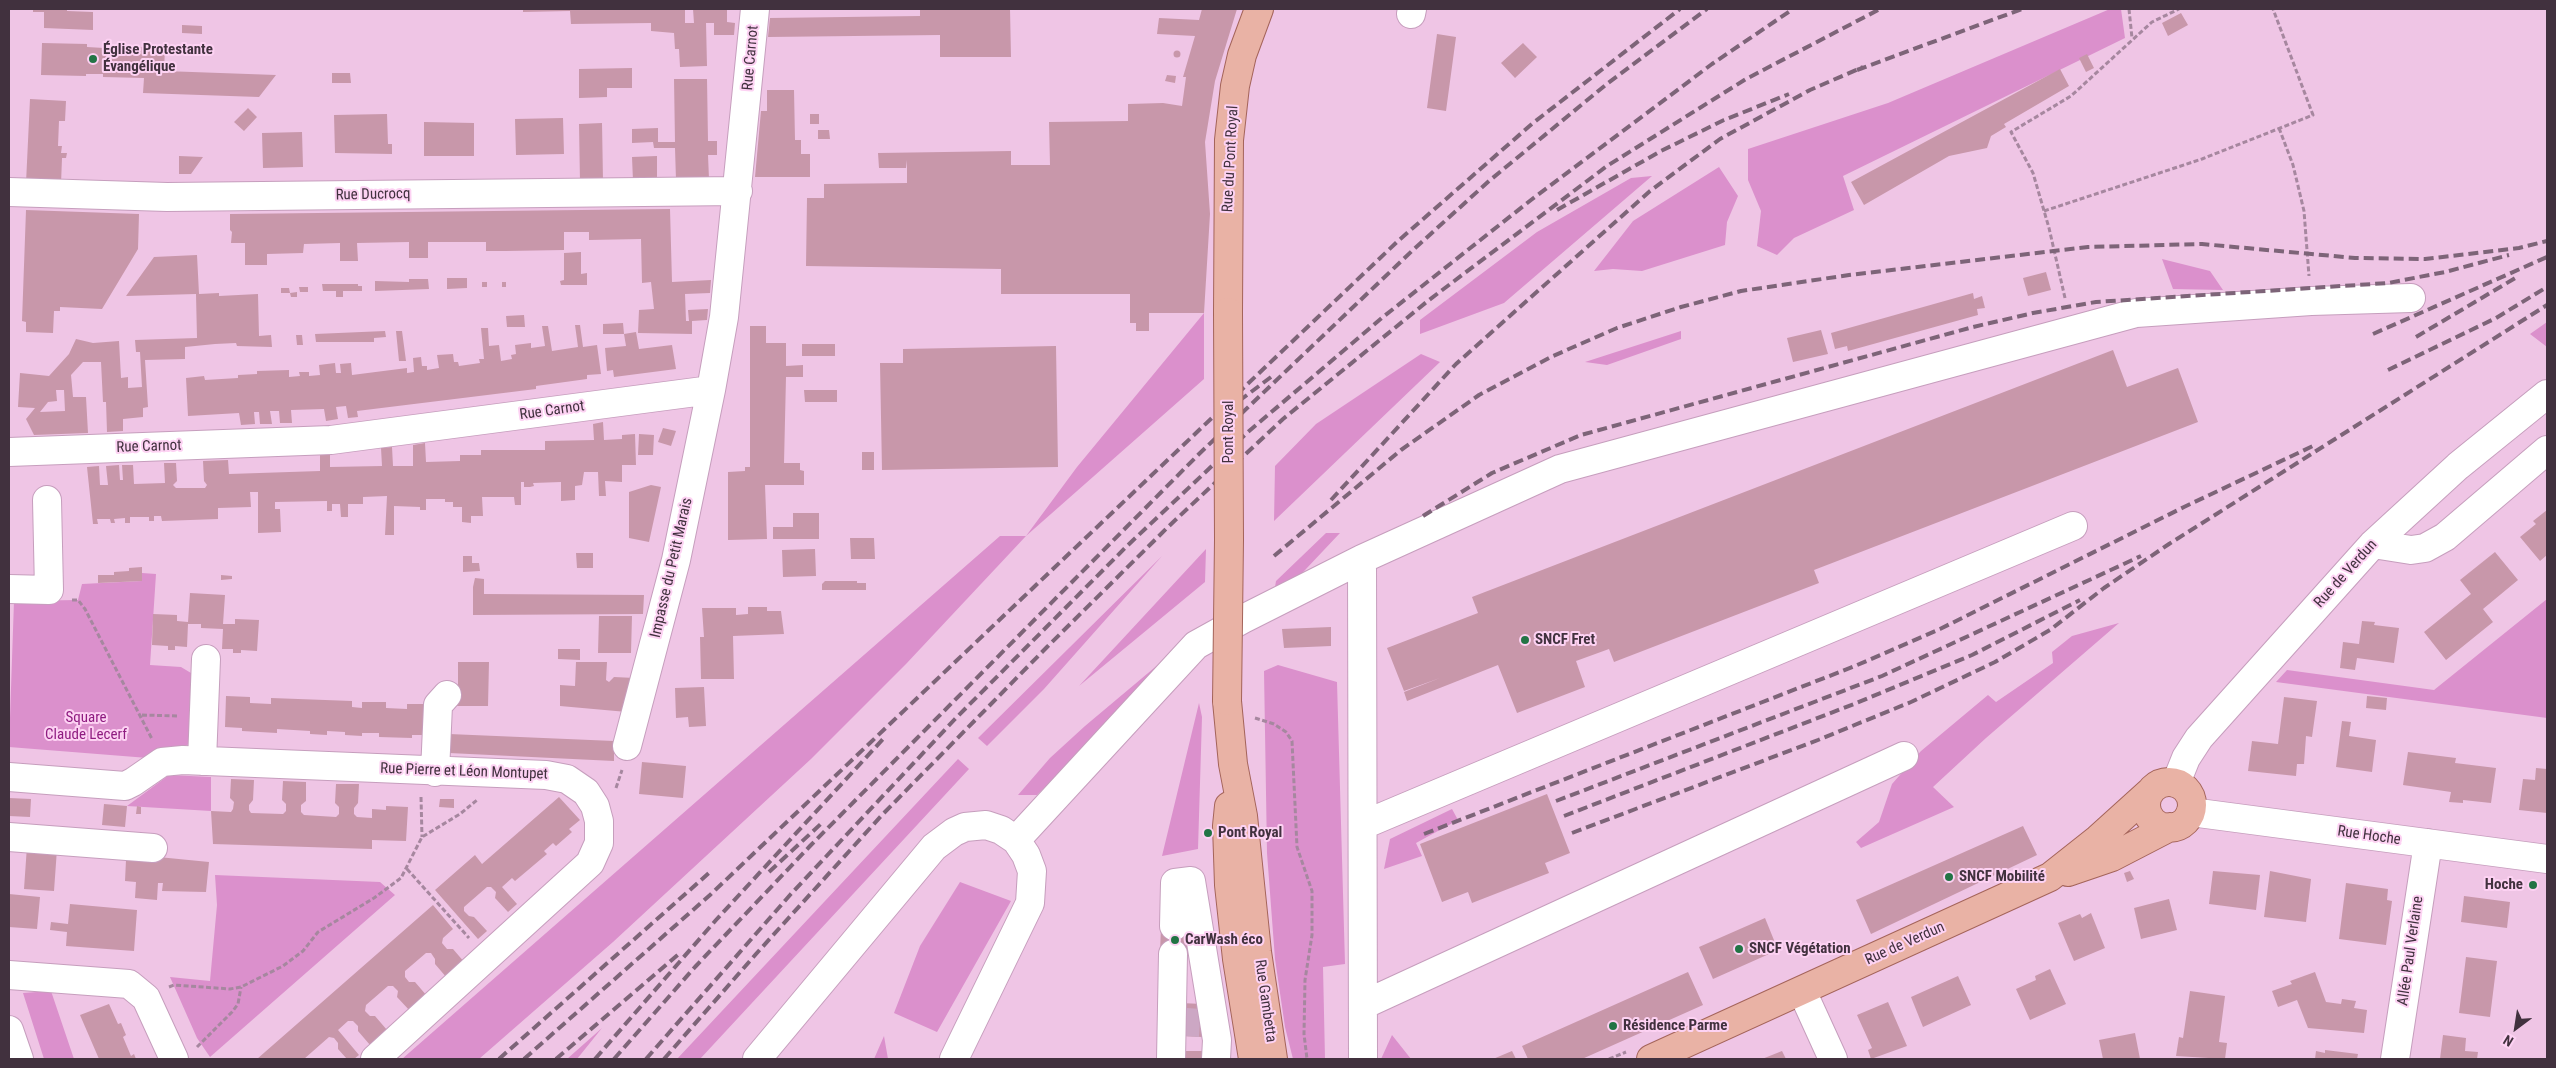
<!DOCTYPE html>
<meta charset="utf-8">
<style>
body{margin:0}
#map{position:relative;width:2556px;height:1068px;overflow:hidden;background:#efc5e5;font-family:"Roboto Condensed",sans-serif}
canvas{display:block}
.frame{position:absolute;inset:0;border:10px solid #41313e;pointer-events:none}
.north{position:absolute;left:2491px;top:1003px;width:50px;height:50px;-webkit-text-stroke:4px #fdd2f3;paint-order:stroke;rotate:211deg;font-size:14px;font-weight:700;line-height:20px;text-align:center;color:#41313e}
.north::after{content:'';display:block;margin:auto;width:18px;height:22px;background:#41313e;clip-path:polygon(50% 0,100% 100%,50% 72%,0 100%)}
</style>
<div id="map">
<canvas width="2556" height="1068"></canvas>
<div class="frame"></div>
<div class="north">N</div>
</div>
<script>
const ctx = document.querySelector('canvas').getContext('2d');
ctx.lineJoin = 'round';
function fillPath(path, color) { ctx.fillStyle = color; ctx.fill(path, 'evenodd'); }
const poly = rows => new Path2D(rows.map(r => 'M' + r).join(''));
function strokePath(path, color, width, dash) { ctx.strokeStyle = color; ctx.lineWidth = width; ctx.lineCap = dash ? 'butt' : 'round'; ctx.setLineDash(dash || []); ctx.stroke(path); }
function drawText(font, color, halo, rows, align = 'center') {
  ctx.font = font + ' "Roboto Condensed",sans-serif'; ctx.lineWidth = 4; ctx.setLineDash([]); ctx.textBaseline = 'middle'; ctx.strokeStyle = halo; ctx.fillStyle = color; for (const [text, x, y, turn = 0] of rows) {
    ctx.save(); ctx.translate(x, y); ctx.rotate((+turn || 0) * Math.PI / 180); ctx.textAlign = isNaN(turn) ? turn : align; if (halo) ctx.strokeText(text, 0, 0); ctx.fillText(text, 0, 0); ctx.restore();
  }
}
fillPath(poly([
 [2110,9,2121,9,2125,38,1843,176,1854,210,1794,238,1777,255,1757,246,1761,211,1748,180,1748,149,1888,103],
 [1719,167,1738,196,1727,222,1725,245,1642,271,1613,269,1594,271,1633,221],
 [1652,176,1504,303,1420,334,1420,320,1537,232,1631,178],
 [2162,259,2210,271,2223,290,2173,289],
 [1204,313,1204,379,1026,536,906,664,811,759,613,942,479,1059,402,1059,1000,536,1026,536,1077,467],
 [2547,322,2547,347,2530,334],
 [1681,331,1681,339,1607,365,1585,362],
 [1421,354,1440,362,1274,521,1275,466,1316,424],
 [1326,533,1340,533,1272,605,1276,581],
 [1206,549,1205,582,1079,686],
 [1162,556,1044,689,987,746,978,738],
 [142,573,156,574,150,665,181,667,191,673,190,744,148,758,9,747,14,601,78,600,82,584,142,581],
 [2547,599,2547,718,2276,682,2287,670,2434,690],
 [2119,623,1986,738,1933,787,1954,807,1861,848,1856,842,1879,822,1892,784,1921,751,1988,695,1996,702,2053,663,2052,652,2072,636],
 [1160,663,1116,716,1037,795,1018,795,1050,758,1085,726],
 [1278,665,1337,682,1345,964,1323,967,1325,1059,1293,1059,1285,1027,1275,959,1267,853,1264,671],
 [1199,703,1202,717,1198,849,1162,856],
 [958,759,969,769,700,1059,677,1059],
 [169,775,211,777,211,811,127,806],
 [1452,809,1458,820,1416,843,1422,856,1384,869,1390,839],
 [215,875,380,882,395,895,210,1057,197,1038,170,977,210,981,217,905],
 [960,882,1011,901,937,1032,894,1013,920,946],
 [51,991,74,1059,44,1059,23,993],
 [602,1028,577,1059,567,1059],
 [1392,1035,1411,1059,1381,1059],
 [884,1036,888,1059,874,1059]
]), '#db90cc');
fillPath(poly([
 [33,9,67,9,67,11,93,12,93,30,44,28,44,12,33,12],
 [523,9,685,9,685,23,694,23,693,9,727,9,727,22,735,23,734,35,714,35,714,23,706,23,707,66,680,67,679,49,675,49,674,33,651,31,651,23,571,24,570,11,523,12],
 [920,9,1010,9,1011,57,940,57,940,35,768,37,770,18,920,16],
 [1202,9,1237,9,1215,81,1205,142,1210,214,1204,313,1149,313,1149,331,1136,331,1136,323,1130,323,1130,294,1001,294,1001,269,806,266,807,198,824,198,824,184,907,183,907,160,906,168,879,168,878,153,1011,151,1011,165,1050,165,1049,122,1128,121,1128,104,1163,103,1182,106,1186,77,1183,77,1195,36,1157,34,1159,18,1199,20],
 [2181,13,2188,25,2168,36,2162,23],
 [182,25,202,26,202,34,182,33],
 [1437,34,1456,37,1446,111,1427,108],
 [42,43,87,44,87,47,104,48,104,45,165,48,164,71,276,75,259,97,143,93,144,78,103,77,103,74,86,74,86,76,41,75],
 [1523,43,1537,57,1515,78,1501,63],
 '1173.5 54a3.5 3.5 0 1 1 7 0a3.5 3.5 0 1 1-7 0Z',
 [2087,54,2094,68,2086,72,2079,58],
 [632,68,632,88,607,88,607,97,579,98,579,69],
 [2060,69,2069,86,2004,124,2006,127,1991,136,1987,148,1949,156,1864,205,1851,182],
 [332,73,350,73,351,83,332,83],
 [1167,75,1176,76,1175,83,1165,81],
 [674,79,707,79,708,141,717,141,717,155,708,155,709,179,676,180,675,148,654,148,653,142,632,143,632,129,658,128,658,142,675,142],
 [767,90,794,90,795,140,801,140,801,154,810,154,810,177,755,177,761,111,767,111],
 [30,99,66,101,65,121,59,121,58,146,62,146,61,153,67,153,66,158,62,158,61,184,26,183],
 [248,108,257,117,244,131,234,122],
 [387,114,388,144,392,144,392,154,335,153,334,115],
 [810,114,819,114,819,124,810,124],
 [563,118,564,154,516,155,515,119],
 [424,122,474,123,474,156,424,156],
 [602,123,603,181,580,182,579,124],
 [818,130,829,130,830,139,818,139],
 [302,132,303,167,263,168,262,133],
 [179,156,203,157,191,174,179,174],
 [657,156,657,181,633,181,632,157],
 [670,209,672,282,711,280,710,293,685,294,686,321,689,321,688,310,708,309,707,320,692,321,692,334,638,333,639,310,654,309,651,282,642,283,641,239,589,240,589,232,564,232,564,250,506,251,486,251,486,242,428,242,428,258,409,258,409,242,357,243,358,261,340,261,340,243,304,244,303,253,267,254,267,265,245,265,245,243,231,243,232,232,230,230,230,214],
 [26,210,139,214,138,249,102,309,60,307,60,311,54,311,53,333,26,332,26,322,22,321],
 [581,252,581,274,587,273,587,285,561,285,560,281,564,280,564,253],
 [197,255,199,294,219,293,219,296,258,294,259,336,271,335,272,347,237,346,236,343,215,344,185,347,185,359,145,360,148,407,143,408,143,417,123,419,123,431,107,432,106,402,103,402,101,362,83,362,71,375,73,397,86,397,88,433,34,435,26,419,35,408,18,407,20,373,49,376,69,354,76,339,93,343,119,341,121,378,128,377,128,388,142,387,140,352,136,352,135,340,197,338,196,294,126,296,154,257],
 [56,390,64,390,65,411,40,412,48,402,57,401],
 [2046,272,2051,290,2028,296,2023,278],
 [447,278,467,278,467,288,447,289],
 [409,279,428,279,429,289,375,291,375,281,409,282],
 [482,282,487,282,487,287,482,287],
 [502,282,506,282,506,287,502,287],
 [322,284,358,284,358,286,362,286,362,291,343,291,343,297,336,297,336,291,323,291],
 [299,287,308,287,308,292,300,292],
 [281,288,289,288,290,293,281,293],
 [297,292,297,297,291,297,290,293],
 [1973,293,1974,299,1982,296,1985,308,1977,309,1978,315,1848,351,1847,346,1835,349,1831,333],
 [524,315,525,327,507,327,506,316],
 [623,323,624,334,603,334,603,324],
 [575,325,580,325,583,347,597,345,601,374,587,375,587,379,536,386,536,389,357,411,358,417,348,418,346,406,336,407,338,419,326,421,324,409,291,410,292,423,280,423,279,411,270,411,272,424,260,424,259,412,254,412,255,424,241,425,239,413,188,416,186,378,204,376,205,380,238,378,238,375,257,374,257,371,289,370,289,377,300,376,299,372,309,372,309,376,320,375,319,365,335,363,336,373,341,373,340,364,351,363,352,375,407,368,407,373,414,372,413,358,421,357,422,366,427,366,427,370,439,368,437,355,453,354,454,362,458,362,459,366,480,363,479,359,484,359,481,328,488,328,489,346,499,345,501,361,512,359,511,355,516,354,515,345,531,343,531,348,545,346,542,326,548,326,552,351,578,347],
 [750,326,766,326,766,343,786,343,786,366,803,365,803,377,786,377,784,463,800,463,800,470,804,471,804,485,765,485,767,539,728,540,728,472,745,471,745,467,750,467],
 [1821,330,1828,354,1793,362,1787,338],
 [385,331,386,337,374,338,374,342,316,342,315,334],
 [396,331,402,331,406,361,399,361],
 [636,332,639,349,672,345,676,369,614,377,613,370,607,371,605,348,626,346,624,334],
 [296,335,302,335,303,345,297,345],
 [802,344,835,344,835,356,802,356],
 [1056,346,1058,467,882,470,880,363,903,363,903,349],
 [2113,350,2127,387,2178,368,2198,422,1814,570,1819,583,1614,662,1609,649,1576,661,1585,687,1517,713,1498,665,1407,701,1404,692,1440,678,1404,691,1387,648,1478,613,1472,597],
 [804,390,837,390,837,402,805,402],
 [603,422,604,440,622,439,622,435,635,434,636,465,622,465,622,482,605,481,606,496,599,496,598,472,584,472,582,485,575,486,575,500,561,501,561,482,533,483,534,486,530,487,524,487,524,482,521,482,521,505,515,505,514,497,482,497,483,516,471,516,471,523,462,522,462,507,453,507,453,502,445,502,445,499,426,499,426,510,420,510,420,507,394,506,394,535,385,535,387,496,363,497,363,504,348,504,348,517,341,517,340,504,332,504,332,511,327,511,327,501,275,502,275,509,280,509,281,532,258,533,258,492,250,492,251,507,218,508,218,519,162,521,161,516,154,516,154,521,149,521,149,517,130,517,130,523,125,523,125,518,114,519,115,523,111,523,110,519,97,519,98,524,93,524,87,467,99,466,100,485,108,485,106,466,119,465,120,480,123,480,122,465,133,465,134,484,165,483,164,463,176,463,177,481,173,485,176,488,205,488,207,485,204,481,203,461,228,460,229,474,320,471,320,455,330,455,330,467,382,466,381,448,392,447,393,466,413,466,413,445,425,443,426,462,460,461,460,455,481,455,481,450,545,450,545,441,594,440,593,424],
 [663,428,676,431,671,446,658,442],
 [639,434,654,435,653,455,638,455],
 [862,452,874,452,874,470,862,470],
 [651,485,661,487,649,542,629,538,629,492],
 [2547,510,2547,555,2540,561,2520,537,2536,524,2533,521],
 [793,513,819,513,819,539,773,539,773,527,793,527],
 [850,538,874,538,875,559,851,559],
 [815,549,816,576,783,577,782,550],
 [2495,552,2518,580,2483,609,2493,622,2446,660,2424,632,2471,594,2460,580],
 [576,553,593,553,593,568,577,568],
 [463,556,472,556,472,563,479,563,480,571,463,572],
 [142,567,142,581,98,583,98,575,114,575,114,572,129,571,129,568],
 [221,575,232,576,232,579,221,580],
 [475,578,484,579,484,594,644,595,643,614,473,615,473,587],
 [825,581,857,581,857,583,866,583,866,590,822,590,822,584],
 [190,593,225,595,223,624,235,624,235,619,259,620,257,651,241,650,241,653,233,653,233,649,222,649,223,629,201,628,201,624,188,624,187,647,175,646,175,650,168,650,168,646,152,645,153,614,177,615,177,621,188,622],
 [748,607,767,607,767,611,781,611,784,634,733,636,734,679,701,679,700,637,704,637,702,608,736,608,736,615,748,614],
 [599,616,632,616,631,653,598,653],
 [2362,621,2375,622,2374,625,2399,628,2394,663,2357,658,2355,670,2340,668,2343,642,2359,644],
 [1331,627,1331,646,1284,648,1282,629],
 [558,649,580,649,580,660,558,659],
 [458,662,489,662,488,706,453,706,458,692],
 [576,662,607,662,606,680,609,682,614,677,635,678,627,712,560,706,560,685,575,686],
 [704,687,706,726,689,727,688,717,676,718,675,688],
 [226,696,250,697,250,703,271,704,271,698,352,701,352,707,362,708,362,702,386,702,386,708,407,709,407,704,431,704,430,735,412,735,412,738,379,737,379,733,362,733,362,736,345,735,345,732,327,731,327,735,310,734,310,731,277,729,277,733,242,731,242,728,225,727],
 [2367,696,2387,698,2386,710,2366,708],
 [2284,697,2317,701,2312,737,2306,736,2304,764,2297,764,2296,776,2248,771,2252,741,2278,744],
 [2342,721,2351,722,2349,736,2376,740,2372,772,2336,767],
 [449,734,614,741,614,761,449,753],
 [2408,752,2456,758,2455,763,2496,768,2491,803,2463,800,2463,803,2449,802,2451,792,2403,785],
 [642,762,686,766,683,798,639,794],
 [2536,768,2547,769,2547,813,2519,810,2523,779,2535,780],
 [231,779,254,780,253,800,249,805,249,810,251,813,283,814,286,811,286,804,282,800,283,781,306,782,306,801,301,805,301,812,304,815,336,817,339,814,339,807,335,803,336,784,359,784,358,803,354,808,354,814,357,817,372,818,372,809,386,810,386,806,408,807,406,841,372,840,372,849,213,844,211,811,231,812,233,809,234,802,230,798],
 [1547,794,1570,853,1545,863,1549,873,1472,903,1468,892,1442,902,1420,844],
 [559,797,580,820,569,829,572,832,556,846,553,843,544,851,547,854,515,881,512,878,502,887,517,904,508,912,495,898,496,892,491,887,487,887,464,907,464,911,469,916,474,917,487,931,478,939,435,890,475,855,482,864],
 [9,798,31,799,30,817,9,816],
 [440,799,454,799,454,808,439,807],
 [104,804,127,806,125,827,102,825],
 [137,806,141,807,141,814,136,814],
 [2023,826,2037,855,1871,934,1856,900],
 [27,846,57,849,54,891,24,889],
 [138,855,209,862,206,892,162,891,163,883,158,883,157,900,135,898,136,882,125,881,126,860,137,861],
 [2130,871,2134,879,2127,882,2124,873],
 [2213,871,2260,875,2256,910,2209,904],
 [2270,871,2311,879,2306,922,2264,917],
 [2346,883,2388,889,2387,900,2392,901,2386,945,2339,939],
 [9,894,40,897,37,929,9,927],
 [2464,896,2510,902,2507,928,2461,922],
 [2169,899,2177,930,2141,939,2134,908],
 [70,904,137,910,134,951,66,946,67,932,50,930,51,922,68,924],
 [433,905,453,929,443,938,442,943,447,949,453,949,465,963,447,978,435,964,435,959,431,953,426,953,405,971,405,977,409,982,415,982,427,996,410,1011,397,997,398,991,393,986,388,986,366,1005,365,1011,370,1016,375,1016,387,1030,370,1045,358,1031,358,1026,353,1021,348,1021,338,1030,359,1055,354,1059,347,1059,338,1049,338,1043,334,1038,329,1037,304,1059,257,1059],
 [2091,913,2105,948,2074,961,2058,923,2080,914,2082,918],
 [1765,918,1778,950,1713,979,1699,947],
 [1161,927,1189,927,1191,953,1160,952],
 [2466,957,2497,961,2490,1017,2459,1013],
 [2050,969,2066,1004,2030,1020,2016,989,2036,980,2035,976],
 [1688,972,1703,1005,1582,1059,1528,1059,1522,1046],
 [2315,972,2326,1002,2341,1004,2342,999,2356,1001,2354,1008,2367,1010,2364,1033,2308,1028,2297,1000,2278,1007,2272,991,2292,984,2290,981],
 [1958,976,1971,1005,1923,1027,1911,997],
 [2190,991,2225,996,2219,1042,2227,1043,2225,1059,2176,1056,2179,1037,2183,1038],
 [1888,1002,1907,1046,1871,1059,1868,1050,1872,1048,1857,1015],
 [1181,1003,1202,1004,1202,1037,1181,1036],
 [109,1004,118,1024,121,1023,126,1035,123,1037,131,1056,134,1054,136,1059,99,1059,80,1015],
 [2135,1033,2140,1059,2103,1059,2099,1040],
 [2443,1035,2466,1038,2465,1051,2478,1052,2477,1059,2440,1059],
 [2325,1050,2358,1054,2357,1059,2315,1059,2316,1051,2325,1053],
 [1179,1051,1202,1051,1202,1059,1179,1059],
 [1512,1051,1516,1059,1493,1059],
 [1782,1051,1786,1059,1762,1059]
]), '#c897aa');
strokePath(poly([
 [1172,1021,1214,1024]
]), '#cca7c4', 28, [28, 14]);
const minor = poly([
 [1411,14,1412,9],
 [9,192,167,197,738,191],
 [9,452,331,440,711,390,724,317,755,9],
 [2373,544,2411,550,2425,548,2445,537,2547,450],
 [1362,559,1363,1059],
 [9,589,49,590,47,500],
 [627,746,676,560,711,390],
 [202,761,206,659],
 [435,772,438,705,447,695],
 [9,777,125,786,133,782,162,762,183,760,546,775,567,779,586,792,595,806,599,821,599,843,590,863,375,1059],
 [2176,783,2186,758,2199,738,2373,544,2458,466,2547,394],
 [2191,812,2547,859],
 [1363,825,2073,526],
 [9,837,153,848],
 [1174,926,1175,883,1191,881,1217,1040,1216,1059],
 [9,975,129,984,146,998,174,1059],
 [1802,991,1833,1059],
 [1363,1005,1904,756],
 [9,1030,19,1059],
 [757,1059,934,847,954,832,965,827,986,825,1001,830,1016,840],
 [954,1059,1030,903,1032,871,1026,855,1016,840,1196,645,1243,619,1362,559,1560,469,2136,313,2311,301,2411,298],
 [1171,1059,1173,954],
 [2395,1059,2428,843]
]);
const major = poly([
 [1228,312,1229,140,1235,86,1242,55,1259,9],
 [1227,701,1233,764,1243,816,1257,952,1273,1059],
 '2146 805a23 23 0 1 1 46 0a23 23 0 1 1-46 0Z',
 [1229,806,1227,826,1229,885,1237,959,1253,1059],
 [2068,872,2112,857,2170,827],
 [1651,1059,2050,877,2098,839,2150,792]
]);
strokePath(minor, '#c69ebd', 30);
strokePath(major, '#a4645a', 30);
strokePath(poly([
 [2129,9,2132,38],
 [2279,128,2293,165,2304,211,2309,276],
 [2044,211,2202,159,2313,115,2273,9],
 [2065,298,2049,228,2033,173,2011,132,2071,96,2152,22,2179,9],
 [72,600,78,600,85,609,152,739],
 [142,715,178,716],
 [1255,718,1274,724,1286,732,1292,741,1297,847,1312,891,1312,935,1305,980,1304,1034,1307,1059],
 [616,788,622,770],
 [421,797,422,837],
 [407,869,469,938],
 [169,987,174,985,230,989,241,987,283,966,303,951,318,932,374,898,401,878,422,837,460,814,477,800],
 [197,1047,232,1012,238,1004,241,987],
 [1609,1059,1626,1052]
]), '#a6879f', 3, [5, 2.5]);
strokePath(minor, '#fff', 28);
strokePath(major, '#e9b2a5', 28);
strokePath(poly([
 [1857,70,2022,9],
 [1557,210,1661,151,1724,120,1789,94],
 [2373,334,2547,257],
 [2416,337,2517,277],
 [2388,370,2496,318,2547,287],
 [1227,410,1271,377],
 [1331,500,1456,364,1650,191,1720,139,1810,90,1863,67],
 [1423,516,1492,473,1581,435,1973,327,2033,313,2096,302,2388,283,2445,272,2509,255],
 [1274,556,1401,450,1479,395,1553,356,1617,328,1681,307,1741,291,1849,275,2088,247,2202,244,2355,258,2425,259,2519,248,2547,241],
 [1556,801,1882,676,2141,556],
 [1564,816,1854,704,1972,655,2080,600],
 [1572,833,1818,740,1911,702,1995,662,2050,630,2104,588,2169,544,2547,305],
 [1424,834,1855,666,1940,629,2184,507,2315,445],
 [769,872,824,821],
 [499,1059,709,873],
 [524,1059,710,895,1398,241,1533,123,1680,9],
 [556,1059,680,953],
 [595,1059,716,920,884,738],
 [614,1059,695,967,810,846,1199,454,1413,250,1489,181,1608,83,1707,9],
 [646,1059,790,895,955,719,1127,546,1248,432,1383,317,1531,200,1712,64,1793,9],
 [664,1059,756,954,882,815,1047,647,1169,526,1283,419,1429,300,1607,166,1746,79,1880,9]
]), '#7d6478', 4, [10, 5]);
const majorBridge = poly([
 [1227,701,1229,540,1228,312]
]);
strokePath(majorBridge, '#a4645a', 30, []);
strokePath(majorBridge, '#e9b2a5', 28);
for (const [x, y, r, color] of [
 [93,59,5,"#227445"],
 [1525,640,5,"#227445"],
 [1208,833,5,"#227445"],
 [1949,877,5,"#227445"],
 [2533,885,5,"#227445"],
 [1175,940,5,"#227445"],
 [1739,949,5,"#227445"],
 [1613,1026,5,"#227445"]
]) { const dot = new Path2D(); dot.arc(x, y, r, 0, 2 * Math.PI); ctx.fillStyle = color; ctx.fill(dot); strokePath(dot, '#fdd2f3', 2); }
drawText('bold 15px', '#41313e', '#fdd2f3', [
 ["Église Protestante",103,50],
 ["Évangélique",103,67],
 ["SNCF Fret",1535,640],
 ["Pont Royal",1218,833],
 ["SNCF Mobilité",1959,877],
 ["Hoche",2523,885,"right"],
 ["CarWash éco",1185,940],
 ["SNCF Végétation",1749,949],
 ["Résidence Parme",1623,1026]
], 'left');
drawText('15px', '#41313e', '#fdd2f3', [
 ["Rue Carnot",751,58,-85],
 ["Rue du Pont Royal",1231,159,-87],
 ["Rue Ducrocq",373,195,-1],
 ["Rue Carnot",552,411,-8],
 ["Pont Royal",1229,432,-90],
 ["Rue Carnot",149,447,-2],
 ["Impasse du Petit Marais",672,568,-77],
 ["Rue de Verdun",2346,574,-48],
 ["Rue Pierre et Léon Montupet",464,772,2],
 ["Rue Hoche",2369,836,8],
 ["Rue de Verdun",1905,944,-24],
 ["Allée Paul Verlaine",2411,951,-82],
 ["Rue Gambetta",1265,1001,82]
]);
drawText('15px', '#8f1c80', '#fdd2f3', [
 ["Square",86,718],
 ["Claude Lecerf",86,735]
]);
</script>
